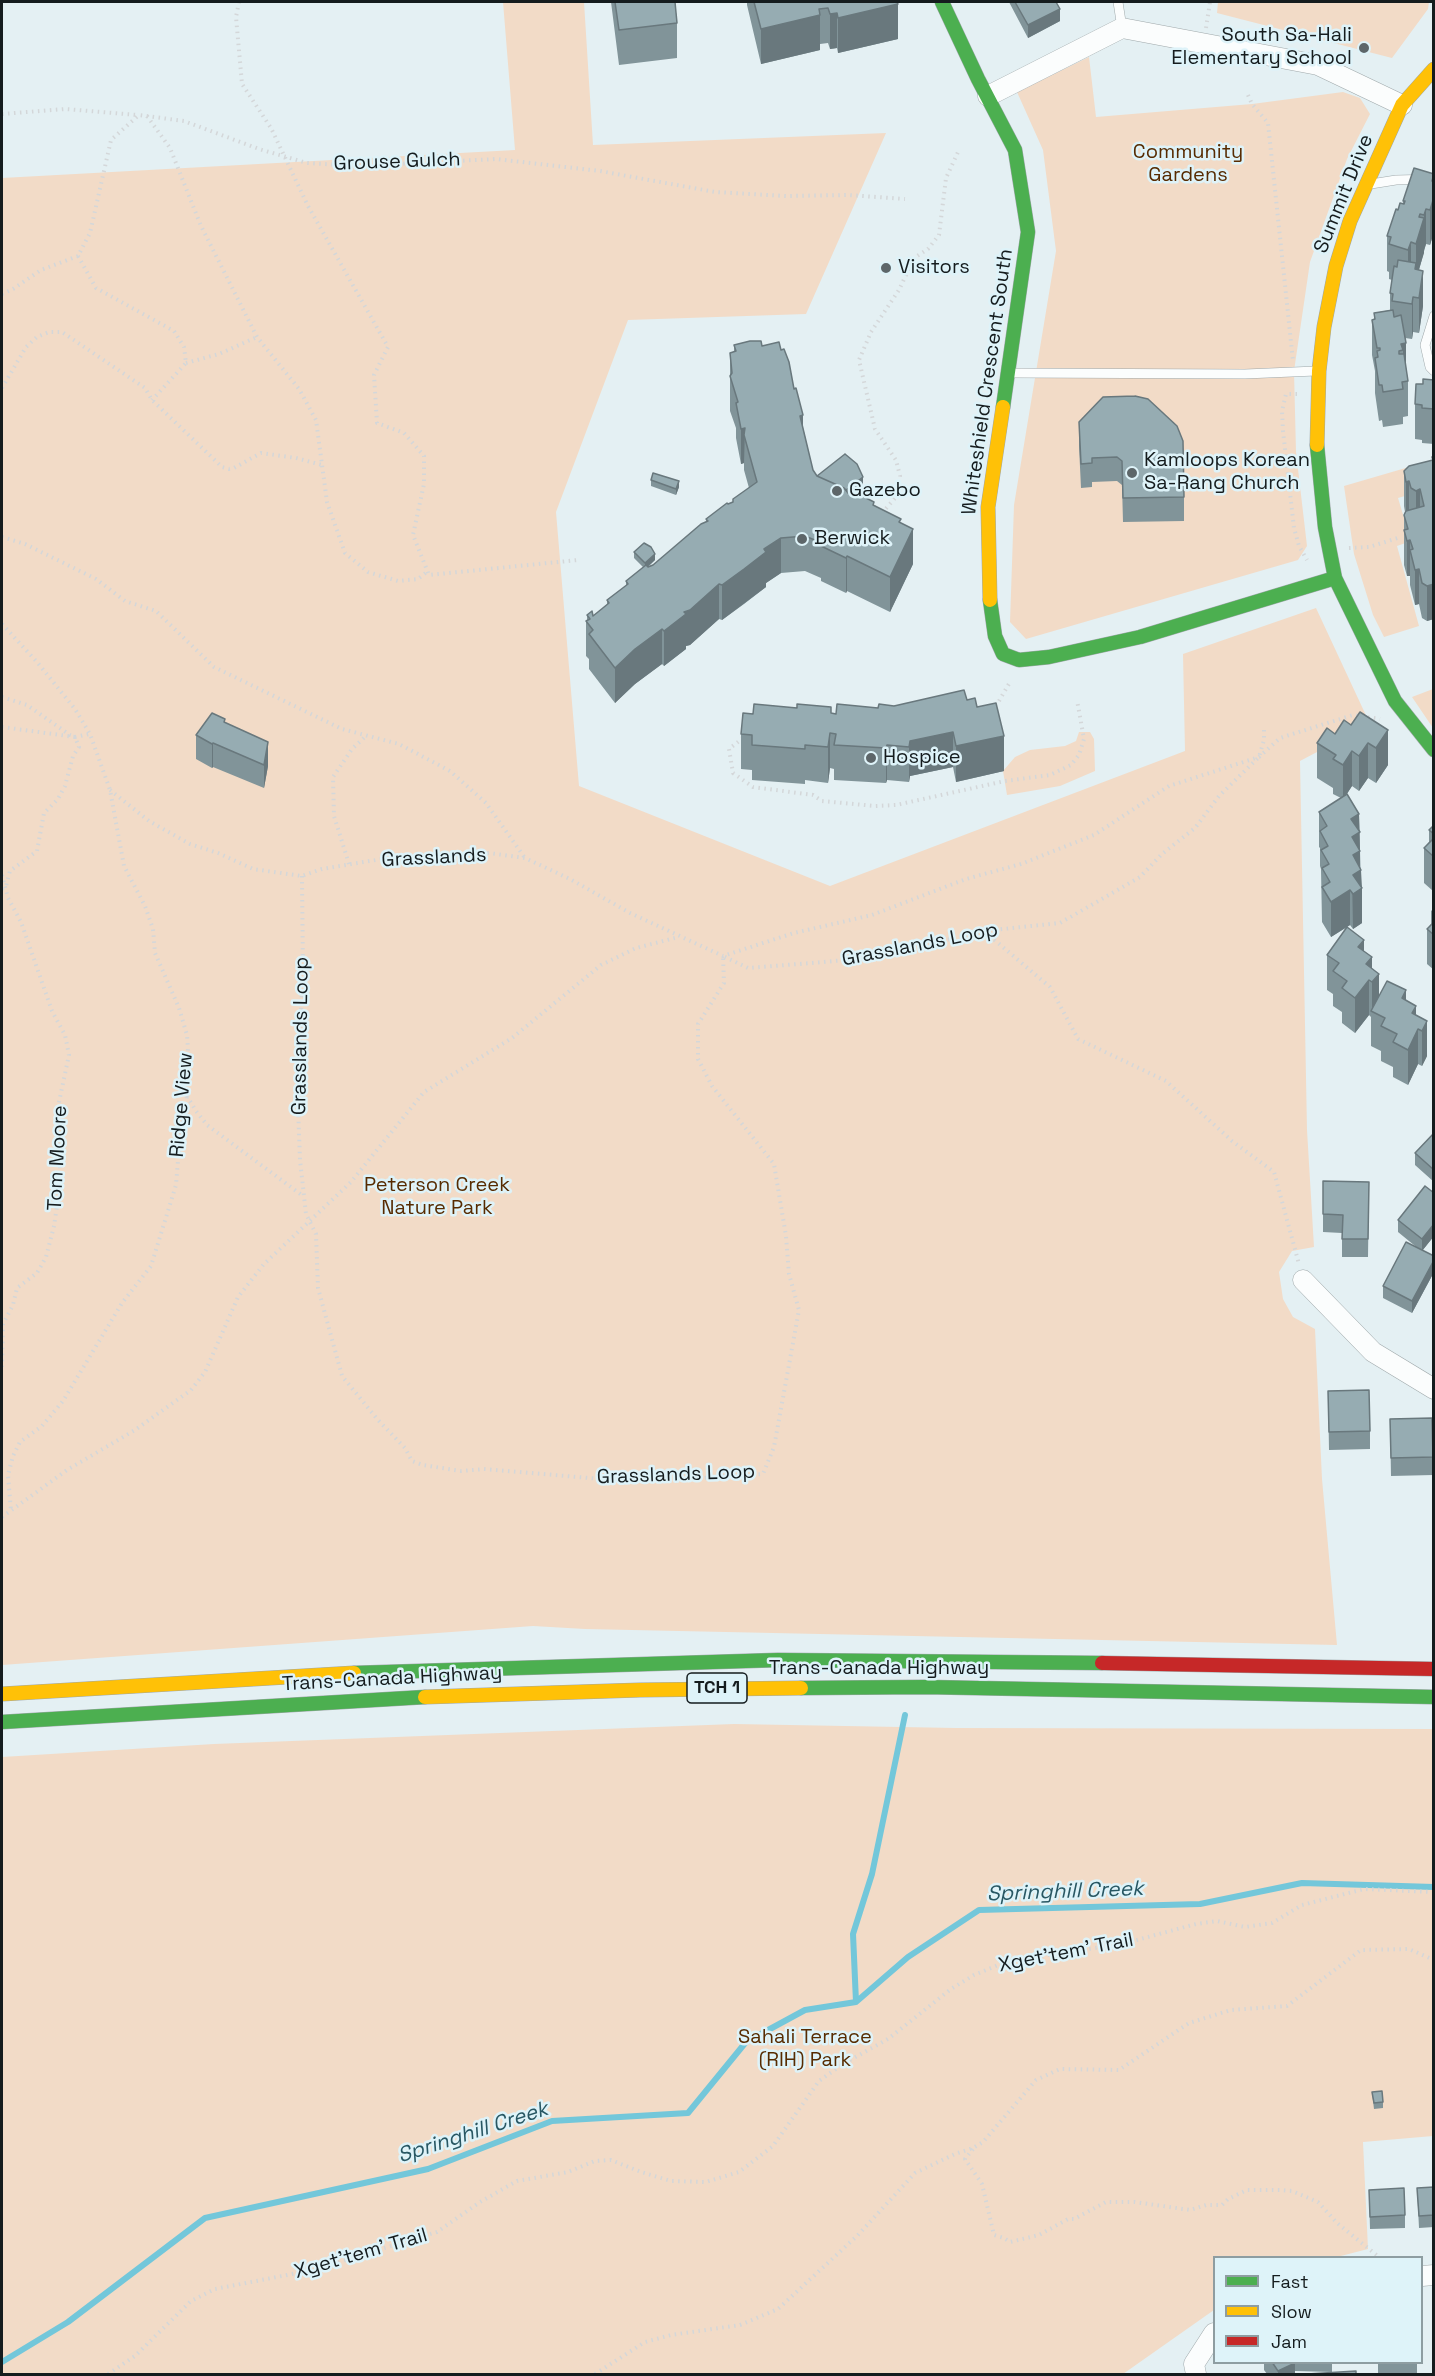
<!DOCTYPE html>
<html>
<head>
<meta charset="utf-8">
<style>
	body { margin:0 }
	#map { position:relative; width:1435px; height:2376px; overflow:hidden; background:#e4f0f3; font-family:"Space Grotesk",sans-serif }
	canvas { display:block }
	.frame { position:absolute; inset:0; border:3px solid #151c1e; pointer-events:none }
	.legend { position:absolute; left:1213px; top:2256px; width:210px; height:108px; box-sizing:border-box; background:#def3f9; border:2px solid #8e9da1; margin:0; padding:8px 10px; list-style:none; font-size:18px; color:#151c1e }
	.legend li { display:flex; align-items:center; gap:12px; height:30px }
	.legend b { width:30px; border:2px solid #8e9da1 }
</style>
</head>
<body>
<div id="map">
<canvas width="1435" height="2376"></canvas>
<div class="frame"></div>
<ul class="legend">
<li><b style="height:8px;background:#4caf50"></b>Fast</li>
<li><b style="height:8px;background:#ffc107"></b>Slow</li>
<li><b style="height:8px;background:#c62828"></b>Jam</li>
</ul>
</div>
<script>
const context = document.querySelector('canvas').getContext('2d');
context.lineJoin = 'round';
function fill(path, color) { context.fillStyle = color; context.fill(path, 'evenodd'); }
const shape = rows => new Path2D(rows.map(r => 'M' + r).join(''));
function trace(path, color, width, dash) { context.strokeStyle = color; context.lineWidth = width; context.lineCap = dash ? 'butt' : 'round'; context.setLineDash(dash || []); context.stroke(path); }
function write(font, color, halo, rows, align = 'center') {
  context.font = font + ' "Space Grotesk",sans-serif'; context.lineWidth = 5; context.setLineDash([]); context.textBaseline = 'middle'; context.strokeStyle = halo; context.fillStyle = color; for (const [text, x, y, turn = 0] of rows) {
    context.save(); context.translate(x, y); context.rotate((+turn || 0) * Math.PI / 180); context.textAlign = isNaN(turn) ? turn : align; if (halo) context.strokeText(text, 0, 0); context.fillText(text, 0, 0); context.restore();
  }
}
const green = shape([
	[503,2,584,2,593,145,886,133,806,314,628,320,556,512,579,786,830,886,1185,751,1183,654,1316,608,1370,724,1300,761,1307,1130,1314,1247,1292,1251,1279,1272,1283,1299,1293,1317,1315,1329,1322,1479,1337,1645,585,1629,533,1626,2,1665,2,178,515,150],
	[1218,2,1429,2,1428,9,1392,58,1217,13],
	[1089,57,1096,117,1252,104,1343,92,1360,98,1370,114,1347,159,1310,262,1294,371,1296,452,1307,546,1298,560,1026,639,1010,622,1014,505,1056,251,1043,150,1017,92],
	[1433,460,1433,488,1398,498,1411,541,1397,546,1419,626,1384,637,1373,615,1354,554,1344,486],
	[1433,689,1433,728,1412,697],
	[1079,732,1090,732,1094,739,1095,771,1060,786,1007,795,1003,771,1015,757,1030,750,1065,746,1076,741],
	[734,1724,956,1728,1433,1729,1433,2136,1363,2142,1368,2249,1333,2258,1214,2258,1214,2310,1123,2374,2,2374,2,1757,214,1744]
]);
const stream = shape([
	[856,2002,853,1934,872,1874,905,1715],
	[2,2362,68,2322,205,2218,428,2169,552,2121,688,2113,746,2042,805,2010,856,2002,908,1957,979,1910,1200,1904,1302,1883,1434,1887]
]);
const path = shape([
	[239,2,236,17,242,84,271,128,308,206,388,347,374,375,377,423,404,433,424,456,424,484,413,535,429,575,578,560],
	[1206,28,1210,2],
	[1248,95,1252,104,1268,123,1293,361],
	[2,114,65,109,138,115],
	[147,116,170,148,201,226,257,337,299,389,316,420,327,502,345,553,368,572,398,581,418,579,428,571],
	[78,256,96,288,174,331,184,347,186,363,152,400],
	[2,294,13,289,41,270,78,256,90,233,111,140,139,115,184,121,259,149,307,163,357,166,496,159,600,171,715,192,786,196,848,195,905,199],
	[186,363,219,354,257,337],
	[2,388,26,347,37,337,49,332,62,332,145,388,152,400,222,467,229,469,234,468,261,453,296,458,322,465],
	[1297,394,1286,394,1282,411,1283,431,1294,528,1299,546,1307,560],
	[882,513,896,497,900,476,896,460,875,429,859,360,871,332,899,290,914,258,928,249,939,235,946,178,959,150],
	[2,537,25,544,96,579,125,601,156,611,214,667,342,729,399,744,450,771,486,803,525,858],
	[1349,548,1369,547,1401,537],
	[2,624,37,662,75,709,90,734,110,790,124,866,145,906,153,929,155,953,179,1008,187,1035,188,1049,185,1085,187,1096,180,1136,176,1185,151,1266,122,1303,63,1401,42,1426,20,1442,13,1456,8,1475,11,1511],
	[2,697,27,705,70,735,75,737,90,734],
	[999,701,1010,682],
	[2,727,75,737,79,747,73,756,65,786,58,799,44,813,37,851,10,871,6,886,2,889],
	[743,738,729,749,733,773,753,787,813,795,822,801,875,806,896,805,1005,781,1050,775,1071,765,1079,755,1084,739,1077,700],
	[110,790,149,821,190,844,218,853,253,869,302,876,322,869,406,855,489,853,525,858,570,879,630,913,723,956,794,933,872,915,966,879,1021,864,1094,835,1169,786,1259,757,1280,738,1353,715,1380,719],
	[349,864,334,816,333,777,352,749,366,736],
	[2,875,8,898,21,922,52,1011,65,1035,69,1055,56,1116,61,1180,54,1226,46,1257,37,1273,17,1288,13,1305,3,1324,2,1367],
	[302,876,303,976,297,1079,300,1160,306,1214,316,1234,318,1288,342,1376,378,1420,405,1448,412,1461,423,1465,461,1471,484,1469,613,1480,639,1475,669,1480,763,1474,774,1447,799,1310,789,1274,786,1236,774,1164,712,1086,698,1059,698,1024,724,983,723,956,748,968,824,962,874,957,984,931,1060,923,1140,877,1162,854,1195,828,1219,796,1259,757,1264,740,1264,726],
	[985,932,1050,987,1078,1039,1166,1081,1232,1141,1274,1172,1299,1264],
	[187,1096,196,1111,207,1125,303,1196],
	[2,1517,67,1470,135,1430,191,1390,205,1372,238,1297,264,1264,351,1182,424,1092,512,1038,601,965,636,948,679,937],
	[973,2149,965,2159,982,2184,994,2235,1004,2238,1010,2242,1039,2235,1068,2219,1074,2219,1106,2202,1135,2202,1190,2210,1206,2205,1222,2205,1228,2199,1247,2190,1280,2190,1292,2191,1318,2202,1337,2223,1379,2257],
	[108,2374,135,2356,191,2301,215,2289,313,2270,437,2232,480,2202,517,2181,568,2172,595,2161,611,2160,641,2172,671,2181,706,2182,739,2172,773,2146,819,2081,843,2064,888,2039,951,1989,974,1975,1008,1961,1122,1944,1196,1924,1217,1921,1245,1927,1272,1923,1302,1905,1364,1889,1434,1892],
	[595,2374,645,2342,671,2335,740,2325,778,2309,857,2236,915,2173,955,2154,973,2148,983,2142,1036,2080,1060,2069,1119,2070,1189,2023,1231,2010,1287,2006,1361,1950,1409,1949,1434,1960]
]);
const lane = shape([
	[1118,2,1122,28],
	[1371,184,1396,180,1434,179],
	[1434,316,1425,345,1430,367,1434,371],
	[1009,373,1245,374,1316,371]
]);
const street = shape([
	[988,96,1122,28,1318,65,1402,105],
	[1303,1280,1373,1352,1434,1389],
	[1422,2276,1434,2275],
	[1196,2374,1194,2364,1214,2333]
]);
const fast = shape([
	[942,2,978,79,1015,150,1028,232,1003,407],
	[1317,445,1325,527,1335,578,1395,701,1434,750],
	[990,600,995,636,1003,654,1019,660,1049,657,1140,637,1335,578],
	[354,1673,778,1660,1102,1663],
	[801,1688,925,1687,1434,1697],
	[2,1722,425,1697]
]);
const slow = shape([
	[1317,445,1319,371,1324,327,1336,266,1350,221,1402,105,1434,69],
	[990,600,988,507,1003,407],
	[2,1694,354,1673],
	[425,1697,640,1690,801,1688]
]);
const jam = shape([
	[1102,1663,1434,1669]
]);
const wall = shape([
	[611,2,675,2,677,23,677,58,619,65],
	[747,2,897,2,898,39,838,53,837,48,830,49,828,43,820,44,820,50,761,64,747,5],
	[1009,2,1056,2,1060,21,1028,38],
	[1434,174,1434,232,1430,245,1426,244,1419,270,1423,306,1419,333,1413,332,1412,339,1405,338,1406,367,1408,381,1408,416,1403,417,1403,424,1383,427,1382,420,1379,421,1375,393,1375,371,1372,355,1372,320,1374,319,1374,313,1390,310,1390,293,1392,280,1389,279,1389,272,1387,271,1387,236,1398,210,1403,204,1403,201],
	[734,345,762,346,794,389,813,470,817,476,863,489,858,494,901,523,913,564,890,612,847,591,846,593,821,581,821,578,805,571,781,573,766,583,766,587,744,604,722,620,719,619,690,645,686,646,686,649,664,666,662,664,635,684,615,703,589,669,589,659,586,656,586,621,587,620,587,615,593,616,607,605,607,600,626,586,626,581,643,567,634,558,634,552,655,560,648,567,653,565,706,522,706,519,733,502,749,488,744,470,744,463,741,464,736,438,736,428,730,411,730,353,734,352],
	[1434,380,1434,444,1422,443,1422,440,1415,439,1415,404,1423,384],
	[1079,422,1184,497,1184,521,1123,522,1122,485,1117,481,1092,482,1092,487,1081,488,1079,446],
	[1434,456,1434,619,1427,621,1422,618,1419,604,1415,605,1410,585,1410,576,1407,576,1404,565,1404,515,1405,512,1404,506,1404,471,1432,460,1432,457],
	[651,480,679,487,676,495,651,486],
	[967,700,977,707,1004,771,956,782,953,767,910,776,909,782,887,780,886,783,834,780,834,769,830,768,828,783,805,780,805,784,752,780,752,770,741,769,741,734,753,714,836,714,894,706],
	[1360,712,1388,765,1376,783,1368,778,1359,791,1352,786,1346,795,1359,814,1362,923,1353,929,1350,925,1347,927,1364,951,1372,968,1379,996,1406,1000,1416,1015,1427,1021,1427,1056,1422,1066,1418,1064,1408,1085,1393,1077,1393,1067,1381,1061,1381,1051,1371,1046,1371,1017,1369,1015,1355,1033,1342,1023,1342,1012,1333,1006,1333,994,1327,990,1327,955,1347,927,1331,937,1322,922,1321,869,1320,866,1320,848,1319,847,1319,812,1341,798,1333,794,1333,788,1317,778,1317,743,1351,725],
	[225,723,268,766,264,788,213,767,212,768,196,759,196,735],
	[1434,812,1434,891,1433,891,1424,883,1424,848,1429,842,1429,830,1433,826],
	[1434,908,1434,970,1427,964,1427,929,1431,924,1431,911],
	[1434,1133,1434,1182,1415,1165,1415,1153],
	[1323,1181,1369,1182,1368,1257,1342,1257,1342,1233,1323,1232],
	[1434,1193,1434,1236,1422,1251,1434,1256,1434,1272,1412,1313,1383,1298,1383,1286,1420,1250,1398,1232,1398,1220],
	[1328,1391,1370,1431,1370,1449,1329,1450],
	[1432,1418,1433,1475,1391,1476,1390,1419],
	[1372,2092,1383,2102,1383,2108,1374,2109],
	[1434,2187,1434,2227,1419,2228,1417,2188],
	[1369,2190,1405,2215,1405,2228,1370,2229],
	[1264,2362,1332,2362,1332,2372,1295,2371,1295,2374,1267,2374,1264,2370],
	[1378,2362,1417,2362,1417,2374,1378,2374]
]);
const shadedWall = shape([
	[898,4,898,39,838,53,838,18],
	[1060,9,1060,21,1028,38,1028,25],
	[837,13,837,48,830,49,830,14],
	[820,15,820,50,761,64,761,29],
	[1434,176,1434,232,1430,245,1430,210,1432,181],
	[1426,209,1426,244,1424,250,1424,215],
	[1420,214,1420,231,1424,218,1424,253,1416,279,1416,244],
	[1411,242,1411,278,1408,285,1408,250],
	[1423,271,1423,306,1419,333,1419,298],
	[1413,297,1413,332,1412,339,1412,304],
	[1406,343,1406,378,1403,379,1403,350,1401,344],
	[803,415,803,450,800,416],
	[745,428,744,463,741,464,741,429],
	[863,477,863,489,829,516,829,503],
	[679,481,679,487,676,495,676,489],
	[1409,481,1409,516,1406,517,1406,482],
	[1420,489,1420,524,1416,526,1416,491],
	[913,529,913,564,890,612,890,577],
	[781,538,781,573,766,583,766,587,722,620,722,585,764,549],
	[1410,540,1410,576,1407,576,1407,541],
	[655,554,655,560,645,569,645,563],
	[847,556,847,591,846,593,846,558],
	[1419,569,1419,604,1415,605,1415,570],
	[719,584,719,619,690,645,686,646,686,649,664,666,664,631,684,612],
	[1434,584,1434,619,1427,621,1427,586],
	[662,629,662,664,635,684,615,703,615,668,635,649],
	[1388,730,1388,765,1376,783,1376,748],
	[953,732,953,767,910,776,909,782,909,747,910,741],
	[830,733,830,768,828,783,828,747],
	[1004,736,1004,771,956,782,956,746],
	[268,742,268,766,264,788,264,765],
	[213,743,213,767,212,768,212,744],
	[1368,743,1368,778,1359,791,1359,756],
	[887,745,887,780,886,783,886,748],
	[1352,751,1352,786,1343,800,1343,765],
	[1359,814,1360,851,1360,870,1361,870,1362,888,1362,923,1353,929,1351,819],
	[1350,890,1350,925,1331,937,1331,902],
	[1364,940,1364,975,1358,947],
	[1372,957,1372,982,1369,980,1369,1015,1355,1033,1355,998,1366,964],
	[1379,974,1379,1009,1372,1012,1372,982],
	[1406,990,1406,1025,1402,998],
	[1416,1006,1416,1033,1418,1029,1418,1064,1408,1085,1408,1050,1412,1013],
	[1427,1021,1427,1056,1422,1066,1422,1031],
	[1434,1224,1434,1236,1422,1251,1422,1239],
	[1434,1260,1434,1272,1412,1313,1412,1301],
	[1295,2363,1295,2374,1278,2374,1278,2371]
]);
const building = shape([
	[615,2,675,2,677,23,619,30,615,2],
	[754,2,897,2,898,4,838,18,837,13,830,14,828,8,819,9,820,15,761,29,754,2],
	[1015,2,1056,2,1060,9,1028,25,1015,2],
	[1414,168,1434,174,1432,181,1434,182,1434,197,1430,210,1426,209,1424,215,1420,214,1419,217,1424,218,1416,244,1411,242,1408,250,1389,244,1391,237,1387,236,1396,209,1398,210,1400,203,1404,204,1405,201,1403,201,1414,168],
	[1398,260,1416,263,1415,269,1423,271,1419,298,1413,297,1412,304,1392,301,1393,294,1390,293,1394,266,1397,267,1398,260],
	[1393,310,1394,317,1401,315,1406,343,1401,344,1403,350,1399,351,1399,354,1404,354,1408,381,1402,382,1403,389,1383,392,1382,385,1379,385,1375,358,1378,357,1377,351,1380,350,1380,348,1377,348,1372,320,1375,319,1374,313,1393,310],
	[750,341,761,341,762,346,779,342,781,350,784,349,789,362,794,389,796,388,803,415,800,416,813,470,817,476,844,488,848,493,850,490,874,502,873,505,901,519,899,522,913,529,890,577,847,556,846,558,821,546,822,543,805,536,781,538,764,549,766,552,744,569,722,585,719,584,690,610,684,612,686,614,664,631,662,629,635,649,615,668,589,634,593,630,586,621,590,619,587,615,592,611,593,616,609,603,607,600,628,584,626,581,646,565,648,567,653,565,701,524,708,521,706,519,727,503,728,504,733,502,733,499,757,482,744,435,745,428,741,429,736,403,738,402,730,376,732,373,730,353,736,351,734,345,750,341],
	[1423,379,1434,380,1434,409,1422,408,1422,405,1415,404,1416,384,1423,384,1423,379],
	[1135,396,1148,399,1177,426,1183,441,1184,497,1123,498,1122,461,1117,457,1092,458,1092,463,1081,464,1079,422,1103,397,1135,396],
	[845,454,857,464,863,477,846,490,844,488,817,476,845,454],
	[1434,456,1434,584,1427,586,1422,583,1419,569,1415,570,1410,550,1413,549,1410,540,1407,541,1404,530,1408,529,1404,515,1406,511,1424,506,1420,489,1416,491,1411,488,1409,481,1406,482,1404,471,1409,466,1433,460,1432,457,1434,456],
	[653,473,679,481,676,489,651,480,653,473],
	[644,543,651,547,655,554,645,563,634,552,644,543],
	[964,690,967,700,975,698,977,707,996,703,1004,736,956,746,953,732,910,741,909,747,887,745,886,748,834,745,836,734,830,733,828,747,805,745,805,749,752,745,752,735,741,734,743,713,753,714,754,704,797,708,797,704,831,707,831,713,836,714,837,704,878,708,879,704,894,706,964,690],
	[1360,712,1388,730,1376,748,1368,743,1359,756,1352,751,1343,765,1333,759,1336,755,1317,743,1327,728,1335,734,1344,720,1351,725,1360,712],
	[212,713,225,719,224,722,268,742,264,765,213,743,212,744,196,735,212,713],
	[1347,794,1359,814,1351,819,1360,832,1352,837,1360,851,1353,855,1361,870,1353,875,1362,888,1353,894,1350,890,1331,902,1322,887,1330,882,1322,868,1329,864,1321,850,1328,846,1320,831,1327,826,1319,812,1347,794],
	[1434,825,1434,834,1429,830,1434,825],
	[1434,838,1434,856,1433,856,1424,848,1434,838],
	[1434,922,1434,935,1427,929,1434,922],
	[1347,927,1364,940,1358,947,1372,957,1366,964,1379,974,1372,982,1369,980,1355,998,1342,988,1347,981,1333,971,1339,963,1327,955,1347,927],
	[1387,981,1406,990,1402,998,1416,1006,1412,1013,1427,1021,1422,1031,1418,1029,1408,1050,1393,1042,1397,1034,1381,1026,1385,1018,1371,1011,1387,981],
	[1434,1133,1434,1170,1415,1153,1434,1133],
	[1323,1181,1369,1182,1368,1239,1342,1239,1343,1215,1323,1214,1323,1181],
	[1425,1186,1434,1193,1434,1224,1422,1239,1398,1220,1425,1186],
	[1406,1242,1434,1256,1434,1260,1412,1301,1383,1286,1406,1242],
	[1369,1390,1370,1431,1329,1432,1328,1391,1369,1390],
	[1432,1418,1433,1457,1391,1458,1390,1419,1432,1418],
	[1382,2091,1383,2102,1374,2103,1372,2092,1382,2091],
	[1434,2187,1434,2215,1419,2216,1417,2188,1434,2187],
	[1404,2188,1405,2215,1370,2217,1369,2190,1404,2188],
	[1272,2362,1294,2362,1295,2363,1278,2371,1272,2362],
	[1356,2371,1356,2374,1307,2374,1356,2371]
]);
const markers = [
	[1364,48,6,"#5d6669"],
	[886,268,6,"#5d6669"],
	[1132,473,6,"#5d6669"],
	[837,491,6,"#5d6669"],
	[802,539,6,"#5d6669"],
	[871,758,6,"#5d6669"]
];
const shields = [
	[717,1688,60]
];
const shieldNames = [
	["TCH 1",717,1688]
];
const poiNames = [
	["South Sa-Hali",1352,36,"right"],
	["Elementary School",1352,59,"right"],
	["Visitors",898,268],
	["Kamloops Korean",1144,461],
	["Sa-Rang Church",1144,484],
	["Gazebo",849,491],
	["Berwick",814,539],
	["Hospice",883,758]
];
const parkNames = [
	["Community",1188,153],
	["Gardens",1188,176],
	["Peterson Creek",437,1186],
	["Nature Park",437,1209],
	["Sahali Terrace",805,2038],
	["(RIH) Park",805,2061]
];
const streetNames = [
	["Grouse Gulch",397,162,-2],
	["Summit Drive",1344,194,-68],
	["Whiteshield Crescent South",988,382,-82],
	["Grasslands",434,858,-3],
	["Grasslands Loop",920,945,-11],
	["Grasslands Loop",301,1036,-89],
	["Ridge View",182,1105,-85],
	["Tom Moore",58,1158,-87],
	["Grasslands Loop",676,1475,-2],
	["Trans-Canada Highway",879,1669],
	["Trans-Canada Highway",392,1679,-3],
	["Xget'tem' Trail",1066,1953,-11],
	["Xget'tem' Trail",361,2254,-16]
];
const waterNames = [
	["Springhill Creek",1065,1892,-2],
	["Springhill Creek",473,2133,-18]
];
fill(green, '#f2dbc7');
trace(stream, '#73c7da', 6);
trace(lane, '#9fa8aa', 10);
trace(street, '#9fa8aa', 21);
trace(fast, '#9fa8aa', 15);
trace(slow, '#9fa8aa', 15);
trace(jam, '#9fa8aa', 15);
trace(path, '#d4d7d9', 4, [1.5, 4.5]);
trace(lane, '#fbfdfd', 9);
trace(street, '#fbfdfd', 20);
trace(fast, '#4caf50', 14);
trace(slow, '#ffc107', 14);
trace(jam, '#c62828', 14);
fill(wall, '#819499');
fill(shadedWall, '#69787d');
fill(building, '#96acb2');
trace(building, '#69787d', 1.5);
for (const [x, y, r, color] of markers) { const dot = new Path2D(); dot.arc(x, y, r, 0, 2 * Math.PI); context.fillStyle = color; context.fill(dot); trace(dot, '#def3f9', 2); }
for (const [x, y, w] of shields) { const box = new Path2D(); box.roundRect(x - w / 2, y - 15, w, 30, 4.5); context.fillStyle = '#def3f9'; context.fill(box); trace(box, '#151c1e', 1.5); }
write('bold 18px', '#151c1e', null, shieldNames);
write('20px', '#151c1e', '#def3f9', poiNames, 'left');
write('20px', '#572b00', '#def3f9', parkNames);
write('20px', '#151c1e', '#def3f9', streetNames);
write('italic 21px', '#285763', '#def3f9', waterNames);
</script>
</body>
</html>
